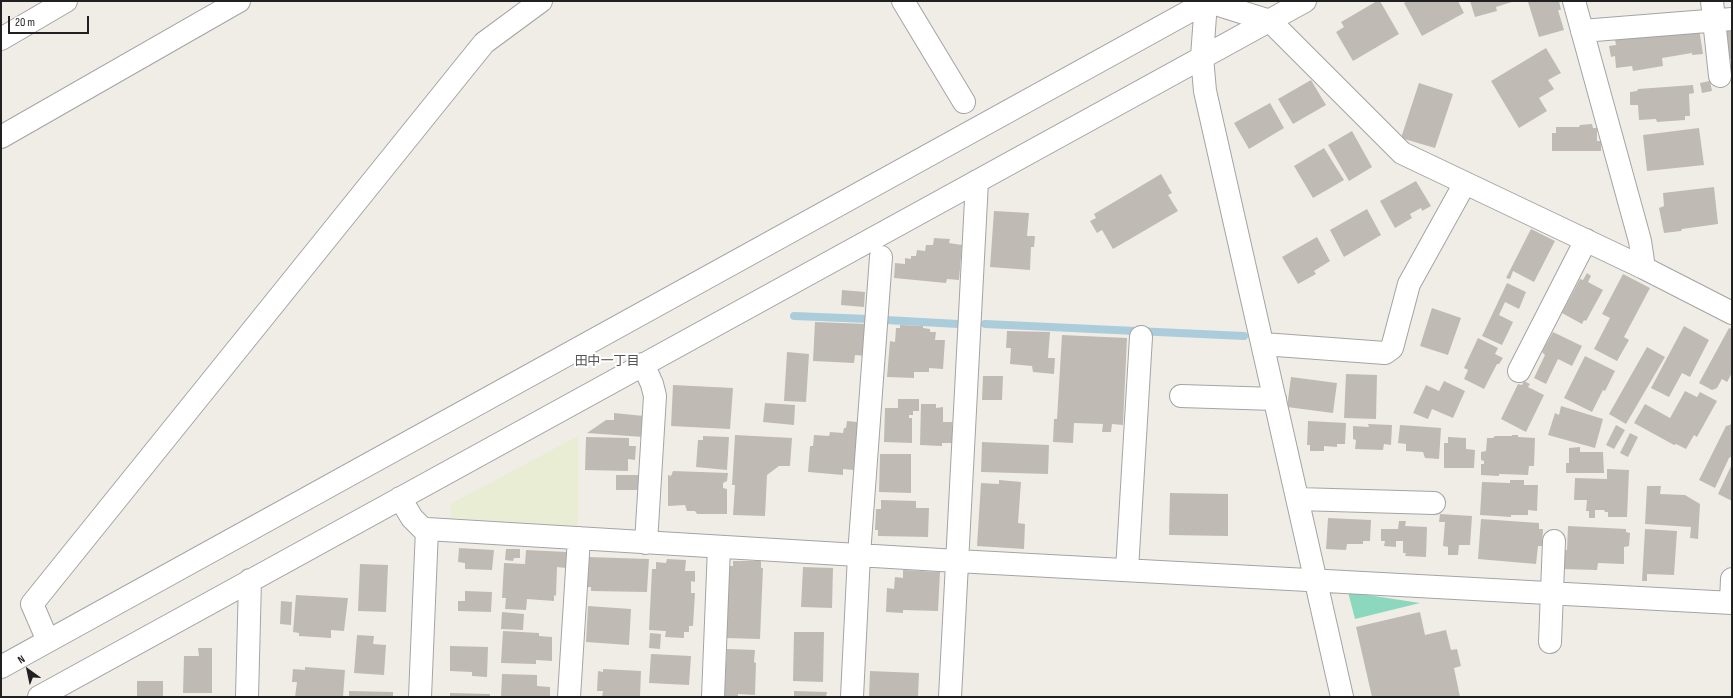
<!DOCTYPE html>
<html>
<head>
<meta charset="utf-8">
<style>
	body { margin:0 }
	#map { position:relative; width:1733px; height:698px; overflow:hidden; background:#f0ede7; font-family:"Sofia Sans Condensed",sans-serif }
	canvas { display:block }
	.frame { position:absolute; inset:0; border:2px solid #202020; pointer-events:none }
	.north { position:absolute; left:8px; top:650px; width:40px; height:40px; -webkit-text-stroke:3px #fff; paint-order:stroke; rotate:327deg; font-size:11px; font-weight:700; line-height:16px; text-align:center; color:#202020 }
	.north::after { content:''; display:block; margin:auto; width:14px; height:18px; background:#202020; clip-path:polygon(50% 0,100% 100%,50% 72%,0 100%) }
	.scale { position:absolute; left:8px; top:16px; width:81px; height:18px; box-sizing:border-box; border:2px solid #202020; border-top:0; padding-left:5px; font-size:12px; line-height:14px; white-space:nowrap; color:#202020; -webkit-text-stroke:3px #fff; paint-order:stroke }
</style>
</head>
<body>
<div id="map">
<canvas width="1733" height="698"></canvas>
<div class="frame"></div>
<div class="north">N</div>
<div class="scale">20 m</div>
</div>
<script>
const context = document.querySelector('canvas').getContext('2d');
context.lineJoin = 'round';
function fill(path, color) { context.fillStyle = color; context.fill(path, 'evenodd'); }
const shape = rows => new Path2D(rows.map(r => 'M' + r).join(''));
function trace(path, color, width, dash) { context.strokeStyle = color; context.lineWidth = width; context.lineCap = dash ? 'butt' : 'round'; context.setLineDash(dash || []); context.stroke(path); }
function write(font, color, halo, rows, align = 'center') {
  context.font = font + ' "Sofia Sans Condensed","Noto Sans JP",sans-serif'; context.lineWidth = 4; context.setLineDash([]); context.textBaseline = 'middle'; context.strokeStyle = halo; context.fillStyle = color; for (const [text, x, y, turn = 0] of rows) {
    context.save(); context.translate(x, y); context.rotate((+turn || 0) * Math.PI / 180); context.textAlign = isNaN(turn) ? turn : align; if (halo) context.strokeText(text, 0, 0); context.fillText(text, 0, 0); context.restore();
  }
}
const farmland = shape([
	[578,436,578,526,451,518,450,504]
]);
const pitch = shape([
	[1348,592,1420,603,1355,619]
]);
const stream = shape([
	[794,316,868,319],
	[886,320,958,324],
	[985,324,1244,336]
]);
const building = shape([
	[1377,1,1380,1,1399,34,1353,61,1336,32,1344,27,1341,22],
	[1407,1,1458,1,1464,13,1422,36,1404,3],
	[1470,1,1515,1,1496,7,1497,11,1475,17],
	[1533,1,1559,1,1561,10,1558,10,1564,30,1539,37,1528,2],
	[1699,28,1703,54,1692,55,1692,53,1662,58,1663,66,1633,71,1632,66,1616,68,1615,56,1611,57,1609,46,1616,45,1615,40,1621,40,1621,37],
	[1732,30,1732,59,1726,60,1723,31],
	[1546,48,1561,73,1548,80,1554,89,1539,98,1547,111,1519,128,1491,81],
	[1311,80,1326,105,1293,124,1278,99],
	[1710,81,1712,91,1702,93,1700,83],
	[1419,83,1453,94,1435,148,1401,138],
	[1693,85,1694,93,1689,94,1690,116,1685,116,1685,120,1657,122,1656,119,1639,120,1638,105,1630,105,1630,92,1637,91,1638,89],
	[1270,103,1284,128,1249,149,1234,123],
	[1592,124,1593,128,1597,128,1597,141,1601,141,1601,151,1552,151,1552,133,1556,133,1556,127,1579,127,1580,125],
	[1699,128,1704,165,1647,171,1643,135],
	[1352,131,1372,167,1349,181,1328,145],
	[1324,148,1344,180,1313,198,1294,166],
	[1161,174,1172,193,1168,195,1178,211,1113,249,1102,230,1097,233,1090,221,1096,218,1094,214],
	[1416,181,1431,206,1422,211,1421,208,1410,214,1412,218,1395,228,1380,201],
	[1714,187,1718,224,1682,229,1681,231,1664,233,1659,208,1664,206,1663,193],
	[1367,209,1381,235,1344,257,1330,230],
	[994,211,1029,213,1027,236,1035,236,1034,247,1031,247,1030,270,990,267],
	[1531,229,1555,241,1534,282,1513,271,1510,279,1506,278],
	[1317,237,1330,261,1314,271,1316,274,1298,284,1282,257],
	[934,238,950,239,949,243,962,245,959,280,947,279,946,283,894,278,895,263,905,264,905,258,911,259,911,256,916,256,917,250,925,251,926,245,933,245],
	[1587,273,1591,276,1588,282,1603,290,1586,321,1584,320,1582,324,1562,313,1580,279,1583,280],
	[1623,274,1650,288,1624,337,1629,340,1617,361,1594,349,1610,318,1602,314],
	[1507,283,1526,292,1519,309,1505,302,1499,315,1513,322,1502,345,1482,336],
	[842,290,865,292,864,307,841,305],
	[1432,308,1461,318,1448,355,1420,346],
	[815,322,867,324,865,356,855,355,854,363,813,361],
	[900,325,923,326,923,328,930,329,930,332,936,332,935,340,945,340,943,369,929,368,929,372,914,372,914,378,887,377,890,341,895,342,896,328,900,328],
	[1684,326,1709,340,1690,377,1682,373,1669,397,1651,388],
	[1729,328,1732,329,1732,373,1727,382,1722,379,1717,388,1712,390,1699,383],
	[1007,331,1050,332,1048,358,1055,358,1054,374,1033,372,1032,366,1010,364,1011,348,1006,348],
	[1553,332,1582,346,1572,366,1558,359,1546,384,1534,378,1545,355,1542,352],
	[1062,335,1127,338,1123,425,1112,424,1111,432,1102,432,1103,424,1074,423,1073,443,1053,442,1054,419,1057,419],
	[1478,338,1498,348,1495,354,1503,358,1499,364,1497,364,1484,389,1464,379,1468,370,1464,368],
	[1647,347,1665,357,1626,424,1609,414],
	[787,352,809,354,806,402,784,401],
	[1585,356,1615,371,1605,391,1603,390,1592,412,1564,398],
	[1346,374,1377,375,1376,419,1344,418],
	[983,376,1003,376,1002,400,982,400],
	[1291,377,1337,383,1333,413,1287,407],
	[1444,381,1465,391,1453,418,1432,409,1428,419,1413,413,1426,385,1439,391],
	[1524,381,1530,384,1528,387,1544,395,1526,432,1501,419,1518,384,1522,385],
	[673,385,733,388,730,429,671,426],
	[1685,391,1697,397,1700,392,1717,401,1697,437,1694,435,1686,449,1676,444,1674,445,1634,423,1645,404,1670,418],
	[898,399,919,399,919,411,913,411,913,415,909,415,909,418,912,418,912,443,884,442,885,408,898,408],
	[765,403,795,405,794,425,763,422],
	[921,404,936,404,936,408,943,407,943,422,952,422,952,443,942,443,942,446,920,445],
	[1561,406,1603,419,1595,448,1548,435,1555,413,1559,415],
	[614,413,644,416,643,437,587,433,606,420,614,420],
	[847,421,867,423,855,461,854,470,843,469,843,475,808,472,810,446,813,446,814,435,829,436,830,432,843,433,844,428,846,428],
	[1308,421,1346,423,1345,444,1337,444,1337,447,1324,446,1324,451,1310,451,1310,445,1307,445],
	[1732,421,1732,456,1729,458,1715,488,1699,480,1726,426,1730,425],
	[1368,424,1392,425,1391,445,1384,444,1383,450,1355,449,1356,440,1353,439,1353,426,1369,427],
	[1400,425,1441,428,1439,459,1425,458,1423,452,1406,451,1406,444,1398,443],
	[1616,425,1625,430,1614,449,1606,445],
	[1630,433,1638,437,1628,457,1620,453],
	[735,435,792,438,790,466,779,466,767,475,765,516,733,515,735,485,732,485],
	[1512,435,1518,435,1518,437,1535,438,1534,466,1529,466,1528,475,1499,474,1499,476,1481,475,1481,464,1484,464,1484,461,1481,460,1481,452,1486,451,1487,438,1493,438,1495,436,1512,436],
	[703,436,729,437,727,470,696,467,698,440,703,440],
	[586,437,629,438,629,446,636,446,635,460,628,459,628,471,585,470],
	[1448,437,1466,438,1466,449,1475,450,1474,468,1444,468,1444,443,1448,443],
	[982,442,1049,445,1048,474,981,472],
	[1580,447,1580,452,1603,452,1604,473,1566,473,1566,463,1569,463,1569,448],
	[880,454,911,454,911,493,879,492],
	[1731,466,1732,466,1732,501,1718,494],
	[1607,469,1629,470,1627,517,1608,517,1608,512,1605,512,1604,510,1595,510,1595,518,1589,518,1589,511,1586,511,1587,500,1574,500,1575,478,1607,479],
	[673,471,728,473,727,481,723,483,723,488,727,489,727,514,697,514,695,511,687,511,685,505,668,506,668,475,671,476],
	[616,475,639,475,639,490,616,490],
	[999,480,1021,482,1018,523,1025,524,1024,549,977,546,981,483,999,484],
	[1510,480,1524,480,1524,485,1538,485,1537,511,1528,510,1528,515,1511,515,1511,517,1480,515,1482,482,1510,483],
	[1647,486,1661,486,1660,494,1685,495,1700,504,1698,539,1690,538,1691,527,1645,524],
	[1170,493,1228,494,1228,536,1169,535],
	[881,500,916,501,916,508,929,508,928,537,878,536,878,530,875,530,876,509,881,509],
	[1440,514,1472,516,1470,545,1459,545,1458,555,1448,555,1448,547,1443,546,1445,522,1439,522],
	[1328,518,1371,520,1370,541,1363,541,1363,544,1347,544,1346,550,1326,549],
	[1481,519,1539,523,1539,529,1543,529,1542,546,1538,546,1536,564,1478,559],
	[1399,521,1406,521,1405,526,1427,527,1426,557,1405,556,1406,553,1403,553,1403,541,1396,541,1396,547,1384,546,1385,541,1381,541,1381,529,1398,529],
	[1568,526,1626,529,1626,532,1630,533,1629,546,1624,547,1624,564,1598,563,1597,570,1562,569,1563,550,1567,550],
	[1645,529,1677,531,1674,575,1647,574,1647,581,1642,581],
	[459,548,494,550,492,570,465,569,465,563,458,562],
	[506,549,520,549,520,558,514,558,513,561,505,560],
	[526,550,567,552,566,568,557,567,556,596,554,595,554,601,527,599,526,610,505,609,506,598,502,598,504,563,525,564],
	[588,557,649,559,647,592,591,591,591,587,586,587],
	[667,559,686,560,685,571,695,571,695,582,691,581,691,593,695,593,693,626,689,626,689,632,684,632,684,638,665,637,666,631,649,630,652,569,656,569,656,562,666,563],
	[733,561,761,561,761,568,763,568,760,639,725,638,727,566,733,566],
	[360,564,388,565,386,612,358,611],
	[803,567,833,568,832,608,801,607],
	[903,570,940,572,938,611,903,610,903,613,886,612,887,588,894,589,895,577,903,578],
	[465,591,492,592,491,612,458,611,458,601,465,601],
	[296,595,348,598,344,631,331,630,331,638,299,636,299,633,293,632],
	[281,601,292,602,291,625,280,624],
	[588,606,631,609,629,645,586,642],
	[502,612,524,614,523,630,501,629],
	[1420,612,1425,635,1446,630,1451,650,1457,649,1461,666,1454,668,1460,697,1372,697,1356,627],
	[503,631,539,633,539,636,552,637,552,661,536,660,536,664,501,663],
	[794,632,824,632,823,682,793,681],
	[650,633,661,634,660,649,649,648],
	[357,635,374,636,373,644,386,645,384,675,354,673],
	[450,646,488,647,487,677,472,676,472,672,450,671],
	[198,648,212,648,212,693,183,693,184,656,199,656],
	[727,649,755,650,754,662,756,663,755,695,738,694,738,697,724,697],
	[651,654,691,656,689,685,649,683],
	[305,667,345,670,343,697,295,697,297,682,292,682,293,669,305,670],
	[603,669,641,671,640,697,602,697,603,691,597,691,598,671,603,672],
	[870,671,919,673,918,697,869,697],
	[502,674,537,675,537,686,550,687,550,697,501,697],
	[137,681,163,681,163,697,137,697],
	[349,691,393,692,393,697,349,697],
	[794,691,827,692,826,697,794,697],
	[450,693,490,694,490,697,450,697]
]);
const minor = shape([
	[903,1,964,102],
	[1206,1,1270,21,1402,153,1644,268,1732,313],
	[1574,1,1640,241,1644,268],
	[1712,1,1720,76],
	[1206,2,1202,57,1205,91,1342,697],
	[1582,31,1732,19],
	[1,39,66,1],
	[1,137,239,1],
	[1263,344,1385,353,1392,348,1409,284,1465,183],
	[643,364,652,384,655,396,646,543],
	[1519,371,1586,240],
	[1181,396,1275,399],
	[400,498,412,518,423,529,427,529,957,561,1732,603],
	[1298,499,1434,503],
	[1127,570,1141,337],
	[1731,602,1732,579],
	[48,641,32,604,484,43,541,1],
	[1550,642,1554,541],
	[1,667,1208,1],
	[39,697,1305,1],
	[247,697,250,580],
	[420,697,427,529],
	[569,697,579,538],
	[713,697,719,547],
	[852,697,859,555,881,257],
	[950,697,977,181]
]);
const neighbourhoodNames = [
	["田中一丁目",607,362]
];
fill(farmland, '#e9edd4');
fill(pitch, '#8bd8bf');
trace(stream, '#abccda', 8);
fill(building, '#c0bab4');
trace(minor, '#a4a4a4', 24);
trace(minor, '#fff', 22);
write('13px', '#535353', '#fff', neighbourhoodNames);
</script>
</body>
</html>
